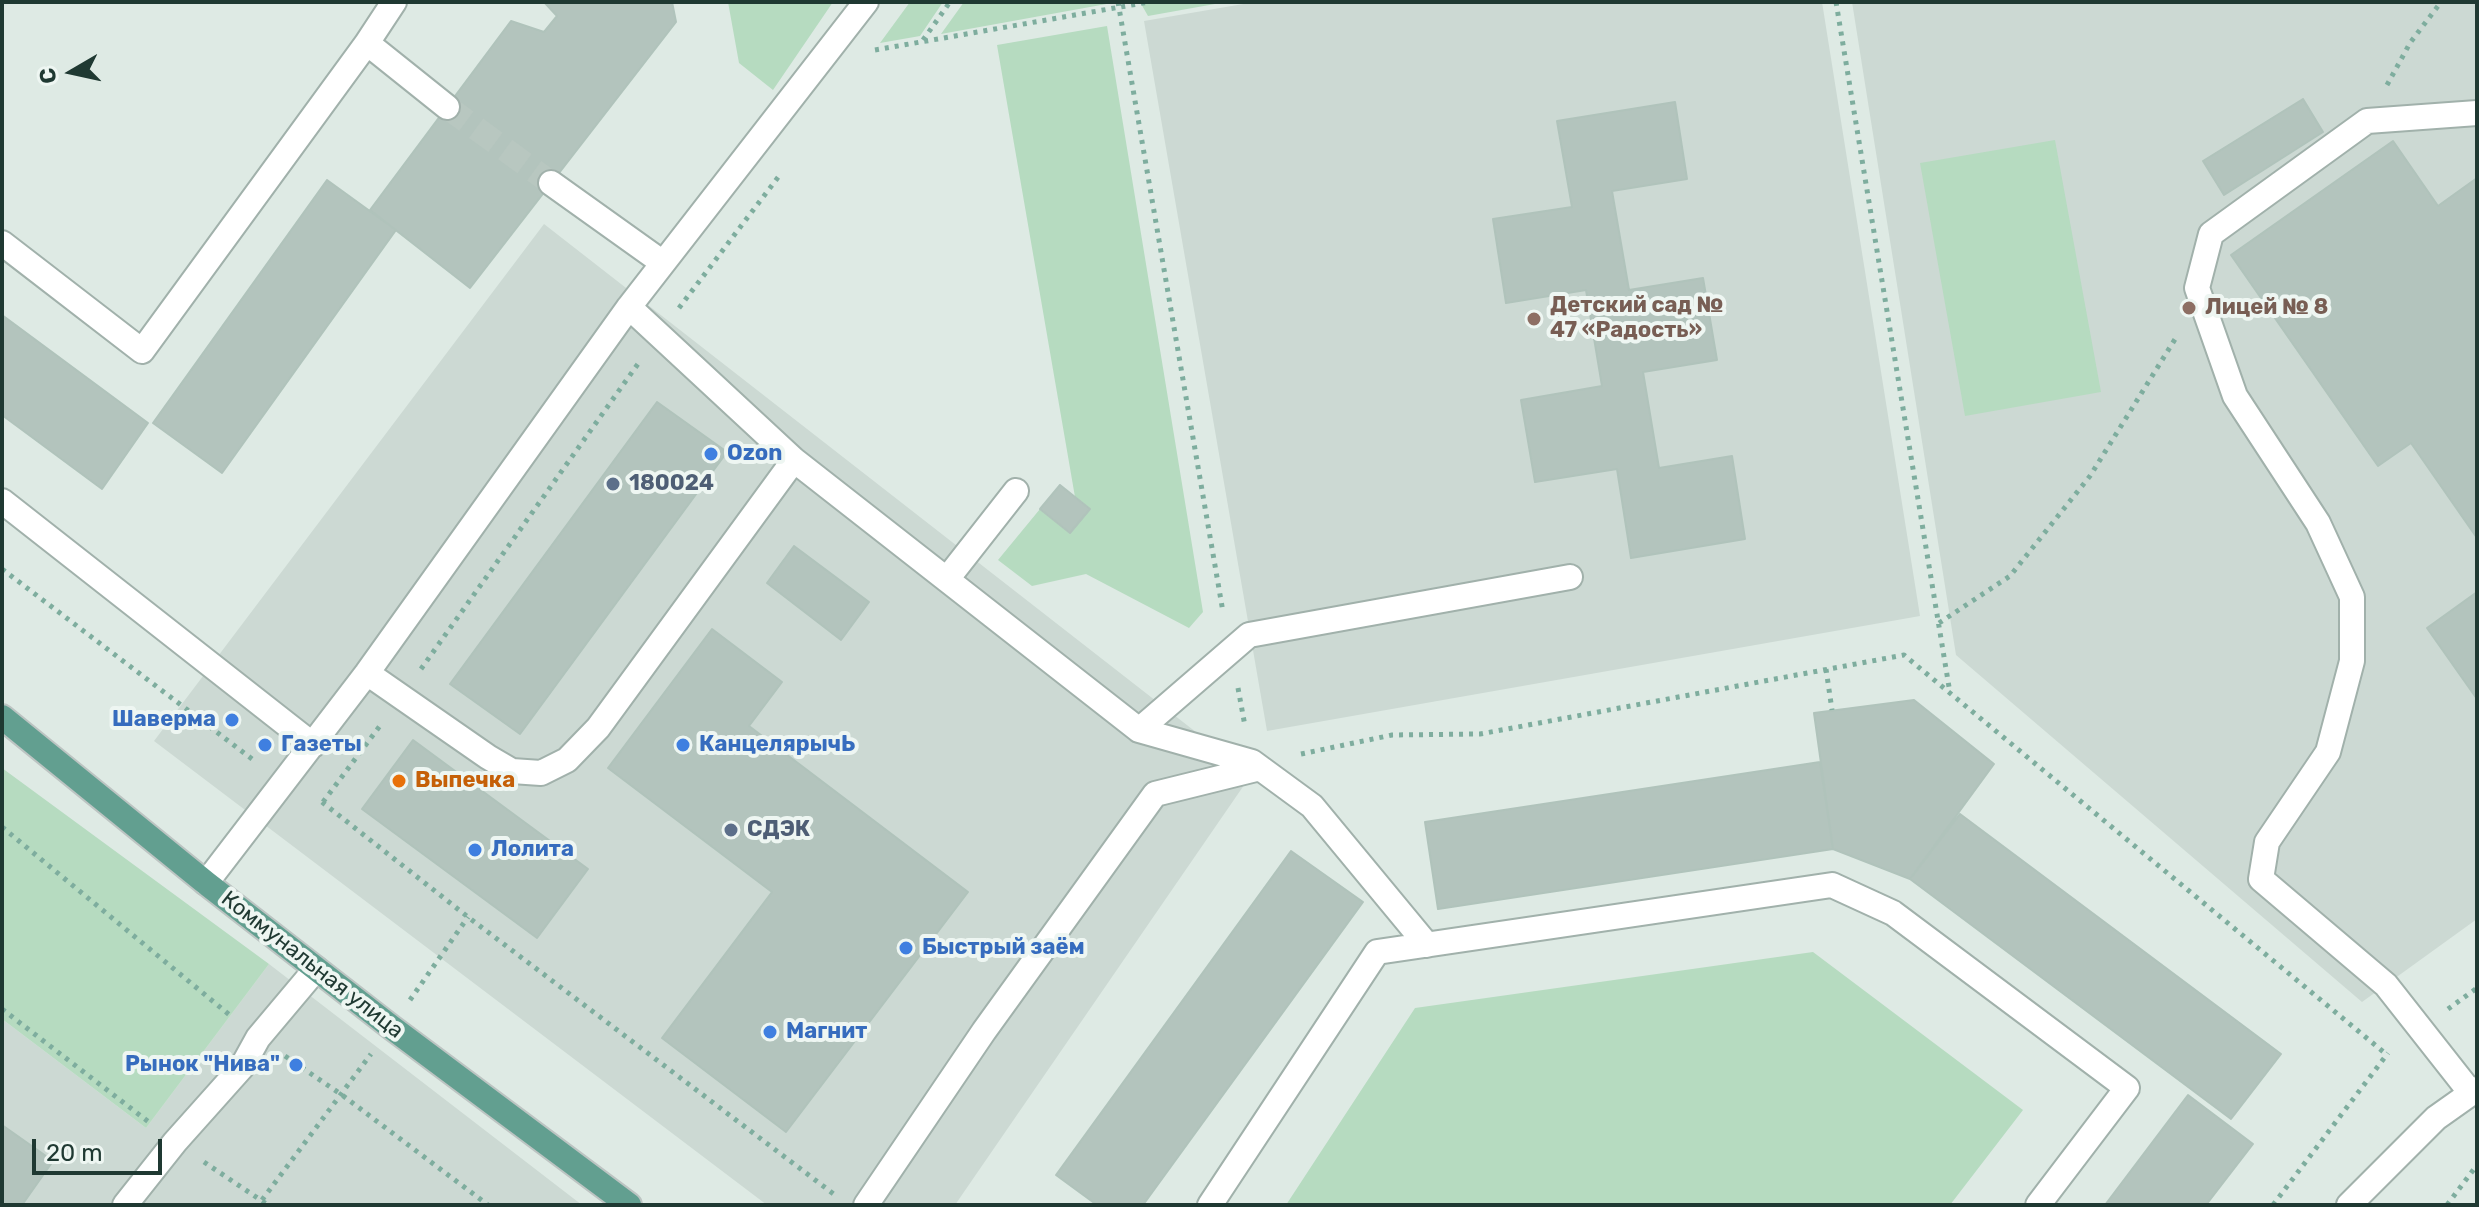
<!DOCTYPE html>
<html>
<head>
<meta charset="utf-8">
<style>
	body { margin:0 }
	#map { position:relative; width:2479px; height:1207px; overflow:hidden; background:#deeae4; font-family:Rubik,sans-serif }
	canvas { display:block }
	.frame { position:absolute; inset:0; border:4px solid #1f3932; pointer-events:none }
	.north { position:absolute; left:32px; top:32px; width:80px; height:80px; -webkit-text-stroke:6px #eef6f2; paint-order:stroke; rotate:261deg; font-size:22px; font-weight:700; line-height:32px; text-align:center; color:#1f3932 }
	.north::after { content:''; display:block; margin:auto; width:28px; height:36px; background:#1f3932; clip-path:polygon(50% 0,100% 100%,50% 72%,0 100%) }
	.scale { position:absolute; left:32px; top:1139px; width:130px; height:36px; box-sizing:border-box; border:4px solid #1f3932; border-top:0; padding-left:10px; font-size:24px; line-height:28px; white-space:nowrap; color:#1f3932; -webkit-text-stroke:6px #eef6f2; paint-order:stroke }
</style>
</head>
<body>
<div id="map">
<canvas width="2479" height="1207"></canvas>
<div class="frame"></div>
<div class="north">С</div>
<div class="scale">20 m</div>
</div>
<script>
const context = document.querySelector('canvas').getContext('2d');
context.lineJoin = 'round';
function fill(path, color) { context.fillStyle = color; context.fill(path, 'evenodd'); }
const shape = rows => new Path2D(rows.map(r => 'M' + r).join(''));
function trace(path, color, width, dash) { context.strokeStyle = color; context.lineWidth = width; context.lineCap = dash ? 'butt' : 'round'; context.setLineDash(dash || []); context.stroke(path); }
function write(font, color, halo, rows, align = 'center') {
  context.font = font + ' Rubik,sans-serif'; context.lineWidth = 8; context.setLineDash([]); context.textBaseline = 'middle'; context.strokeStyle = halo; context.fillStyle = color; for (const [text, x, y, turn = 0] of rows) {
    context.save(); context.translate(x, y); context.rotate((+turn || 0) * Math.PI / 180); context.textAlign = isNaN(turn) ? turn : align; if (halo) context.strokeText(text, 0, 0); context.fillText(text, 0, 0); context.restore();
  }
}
const built = shape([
	[1255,2,1822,2,1920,616,1267,731,1144,21],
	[1852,2,2477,2,2477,919,2362,1002,1956,655],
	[544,224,1251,775,955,1205,767,1205,154,741],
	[269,964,582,1205,2,1205,2,1019,146,1128]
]);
const green = shape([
	[728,2,833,2,773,90,739,63],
	[910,2,943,2,920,36,880,43],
	[964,2,1112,2,1112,3,941,34],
	[1140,2,1226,2,1148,16],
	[1107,26,1203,612,1189,628,1086,574,1032,586,998,560,1040,509,1070,533,1090,509,1075,497,997,45],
	[2055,140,2101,392,1965,416,1920,163],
	[2,768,269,964,146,1128,2,1019],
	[1813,952,2023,1110,1950,1205,1286,1205,1415,1008]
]);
const building = shape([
	[544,2,672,2,676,22,470,288,370,210,511,21,544,32,557,16,544,2],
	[2303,99,2323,132,2224,195,2203,161,2303,99],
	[1675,102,1687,179,1612,191,1629,290,1703,278,1717,360,1643,372,1659,468,1732,456,1745,539,1631,558,1617,469,1535,482,1521,400,1602,386,1586,290,1506,303,1493,219,1572,207,1557,121,1675,102],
	[2393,141,2438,206,2477,178,2477,538,2411,443,2378,466,2231,255,2393,141],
	[327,180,396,230,222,473,153,423,327,180],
	[2,315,148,423,102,489,2,415,2,315],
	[657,402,727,452,520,734,450,684,657,402],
	[1060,485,1090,509,1070,533,1040,509,1060,485],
	[794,546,869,602,841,640,767,583,794,546],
	[2477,592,2477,699,2427,628,2477,592],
	[712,629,782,682,749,726,968,892,786,1132,662,1038,772,892,608,768,712,629],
	[1914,700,1994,764,1910,879,1833,849,1814,713,1914,700],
	[413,740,588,869,537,938,362,809,413,740],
	[1820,762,1833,849,1438,909,1425,822,1820,762],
	[1960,814,2281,1054,2231,1119,1910,879,1960,814],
	[1291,851,1363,902,1143,1205,1097,1205,1056,1175,1291,851],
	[2188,1095,2253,1144,2206,1205,2105,1205,2188,1095],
	[2,1125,53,1161,22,1205,2,1205,2,1125]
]);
const minorTunnel = shape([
	[447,107,551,183]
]);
const path = shape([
	[1118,2,1223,612],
	[1836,2,1950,693],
	[923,40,950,2],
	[875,50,1149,2],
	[2387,85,2410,43,2441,2],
	[679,308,779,176],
	[2,569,256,762],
	[1939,623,2010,576,2090,476,2177,336],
	[421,669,640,361],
	[1826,669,1832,710],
	[1238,688,1245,726],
	[1301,754,1392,735,1480,734,1904,655,2386,1054],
	[322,802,468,917,835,1195],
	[323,802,382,723],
	[2,827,232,1017],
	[410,1000,468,917],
	[2,1009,150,1123],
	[2448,1009,2477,988],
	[285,1056,342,1095,488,1205],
	[204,1162,268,1205],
	[262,1200,371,1054],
	[2273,1205,2388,1053],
	[2447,1205,2477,1165]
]);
const minor = shape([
	[367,43,394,2],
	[551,183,663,263],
	[2,243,142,351,367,43,447,107],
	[629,307,794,460,1139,730,1252,762,1312,806,1427,945],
	[2,501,313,745],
	[947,579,1016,491],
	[367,673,488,757,512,771,541,773,567,760,598,728,794,460],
	[1139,730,1249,635,1570,577],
	[206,883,367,673,629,307,866,2],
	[2471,1093,2386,985,2261,879,2267,842,2328,752,2352,661,2352,597,2318,523,2235,396,2197,288,2211,234,2367,121,2477,113],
	[125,1205,175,1142,242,1067,258,1038,316,969],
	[866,1205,984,1031,1155,794,1260,768],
	[1210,1205,1377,952,1832,885,1893,913,2127,1088,2038,1205],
	[2349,1205,2436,1118,2477,1089]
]);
const major = shape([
	[2,717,206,883,391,1027,629,1205]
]);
const markers = [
	[2189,308,8,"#8d6e63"],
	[1534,319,8,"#8d6e63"],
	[711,454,8,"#3f7fe0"],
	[613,484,8,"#5c6f8a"],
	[232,720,8,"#3f7fe0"],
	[265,745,8,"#3f7fe0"],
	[683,745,8,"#3f7fe0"],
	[399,781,8,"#e8710a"],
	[731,830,8,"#5c6f8a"],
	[475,850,8,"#3f7fe0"],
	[906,948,8,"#3f7fe0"],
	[770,1032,8,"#3f7fe0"],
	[296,1065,8,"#3f7fe0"]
];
const educationNames = [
	["Детский сад №",1550,306],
	["47 «Радость»",1550,331],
	["Лицей № 8",2205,308]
];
const shopNames = [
	["Ozon",727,454],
	["Шаверма",216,720,"right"],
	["Газеты",281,745],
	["КанцелярычЬ",699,745],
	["Лолита",491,850],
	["Быстрый заём",922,948],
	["Магнит",786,1032],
	["Рынок \"Нива\"",280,1065,"right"]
];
const serviceNames = [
	["180024",629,484],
	["СДЭК",747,830]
];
const foodNames = [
	["Выпечка",415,781]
];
const streetNames = [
	["Коммунальная улица",312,965,38]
];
fill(built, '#ccd9d3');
fill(green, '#b6dbc0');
fill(building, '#b3c4bd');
trace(building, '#b0c3bb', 2);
trace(minorTunnel, '#b8c7c0', 24, [24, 12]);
trace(minor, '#a1b1ab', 28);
trace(major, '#bcc4c2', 28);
trace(path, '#7ead9e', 5, [4, 6]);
trace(minor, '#fff', 24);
trace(major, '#629f90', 24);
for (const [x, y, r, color] of markers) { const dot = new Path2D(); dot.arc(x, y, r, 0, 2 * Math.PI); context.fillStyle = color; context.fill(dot); trace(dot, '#eef6f2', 3); }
write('bold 22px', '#785e54', '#eef6f2', educationNames, 'left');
write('bold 22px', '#366cbe', '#eef6f2', shopNames, 'left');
write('bold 22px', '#4e5e75', '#eef6f2', serviceNames, 'left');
write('bold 22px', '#c56008', '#eef6f2', foodNames, 'left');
write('22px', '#1f3932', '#eef6f2', streetNames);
</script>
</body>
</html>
